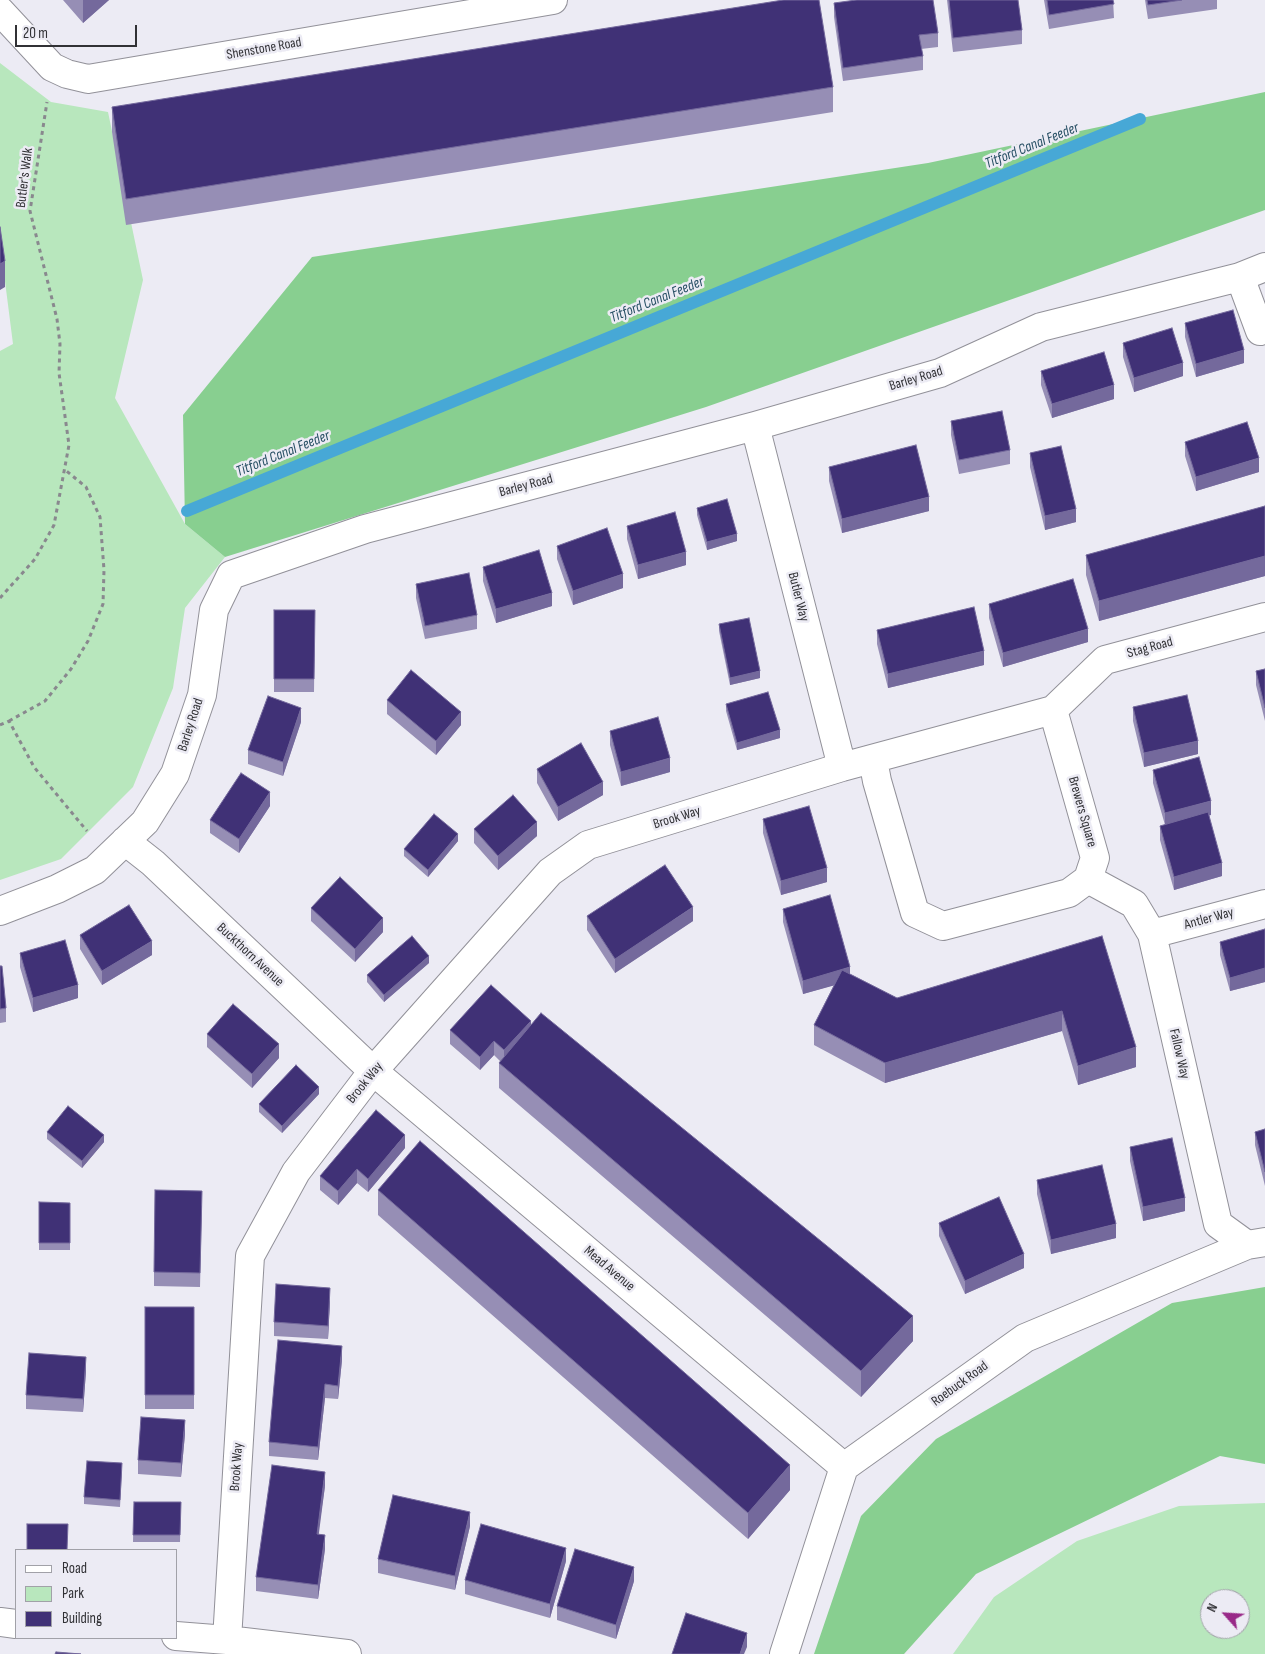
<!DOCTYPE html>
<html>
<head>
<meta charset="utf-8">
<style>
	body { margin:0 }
	#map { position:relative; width:1265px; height:1654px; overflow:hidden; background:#ecebf4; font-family:"Sofia Sans Condensed",sans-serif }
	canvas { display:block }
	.legend { position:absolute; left:15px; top:1549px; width:162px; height:90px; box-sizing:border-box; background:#ecebf4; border:1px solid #a1a1a8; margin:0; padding:6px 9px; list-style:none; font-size:15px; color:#313135 }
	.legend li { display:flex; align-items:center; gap:10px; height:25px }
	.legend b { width:25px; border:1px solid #a1a1a8 }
	.north { position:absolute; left:1200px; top:1589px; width:50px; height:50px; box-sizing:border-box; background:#ecebf4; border:1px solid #a1a1a8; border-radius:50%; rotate:296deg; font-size:14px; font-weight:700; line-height:20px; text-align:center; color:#313135 }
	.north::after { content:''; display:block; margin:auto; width:18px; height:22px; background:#992988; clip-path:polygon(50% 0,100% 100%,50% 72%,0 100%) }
	.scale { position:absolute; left:15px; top:25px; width:122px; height:22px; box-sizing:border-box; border:2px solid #313135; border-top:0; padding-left:6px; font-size:15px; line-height:18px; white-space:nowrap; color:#313135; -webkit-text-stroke:4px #ecebf4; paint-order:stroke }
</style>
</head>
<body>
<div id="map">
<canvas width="1265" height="1654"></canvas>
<ul class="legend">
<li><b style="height:6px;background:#fff"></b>Road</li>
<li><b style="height:14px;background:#b8e7bd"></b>Park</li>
<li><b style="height:14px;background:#403176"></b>Building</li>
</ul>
<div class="north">N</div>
<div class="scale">20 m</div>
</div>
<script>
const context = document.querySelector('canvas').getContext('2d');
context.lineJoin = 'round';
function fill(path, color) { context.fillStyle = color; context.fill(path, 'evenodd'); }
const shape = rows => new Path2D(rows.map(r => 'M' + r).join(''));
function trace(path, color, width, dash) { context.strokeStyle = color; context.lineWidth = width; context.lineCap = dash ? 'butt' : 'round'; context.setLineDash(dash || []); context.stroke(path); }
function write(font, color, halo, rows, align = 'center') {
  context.font = font + ' "Sofia Sans Condensed",sans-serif'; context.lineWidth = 5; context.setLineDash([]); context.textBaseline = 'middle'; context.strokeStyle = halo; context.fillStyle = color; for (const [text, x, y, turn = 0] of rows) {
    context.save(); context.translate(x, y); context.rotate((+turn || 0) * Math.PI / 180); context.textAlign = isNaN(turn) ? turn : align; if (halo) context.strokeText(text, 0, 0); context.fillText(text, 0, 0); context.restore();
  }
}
const green = shape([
	[0,63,51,102,108,112,143,280,115,398,185,524,225,557,185,608,173,688,133,787,61,859,0,880,0,351,13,344,0,242],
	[1265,1503,1265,1654,953,1654,994,1597,1077,1541,1179,1506],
	[1210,1599,1240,1599,1240,1629,1210,1629]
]);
const forest = shape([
	[1265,92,1265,210,706,407,225,557,185,524,183,415,312,257,928,163],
	[1265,1287,1265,1464,1220,1456,976,1574,904,1654,814,1654,861,1516,936,1439,1172,1303]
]);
const stream = shape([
	[187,511,1140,119]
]);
const path = shape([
	[0,598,35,559,54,525,69,445,59,373,60,344,57,319,30,211,47,102],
	[9,721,45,701,71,669,88,641,103,604,104,570,100,517,86,487,64,469],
	[0,725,9,721,34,767,87,831]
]);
const minor = shape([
	[0,11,52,67,67,74,88,79,553,0],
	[1240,277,1260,331],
	[755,426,842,767],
	[873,760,877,781,915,913,943,926,1069,893,1088,879,1095,858,1053,710],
	[125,841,153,863,373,1071,844,1467],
	[1088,879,1134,904,1152,934,1218,1224,1247,1245],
	[0,911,57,889,95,870,145,822,175,774,202,695,214,610,231,575,365,529,755,426,940,373,1041,327,1240,277,1265,267],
	[1152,934,1265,904],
	[0,1622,16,1624],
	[176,1636,227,1640,347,1654],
	[227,1640,250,1256,296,1172,373,1071,550,872,588,845,842,767,1053,710,1105,660,1265,617],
	[784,1654,844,1467,1025,1338,1247,1245,1265,1242]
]);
const wall = shape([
	[63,0,109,0,83,23],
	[947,0,1018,0,1022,30,1022,44,953,52],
	[1044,0,1113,0,1114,18,1049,29],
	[1145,0,1217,0,1217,9,1148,19],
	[834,3,938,33,938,47,921,49,923,56,923,70,843,81,834,17],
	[833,87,833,112,126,225,112,132,112,107],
	[1185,323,1244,363,1196,377,1185,337],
	[1123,343,1183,376,1134,392,1123,357],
	[1041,371,1114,399,1052,418,1041,385],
	[951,421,1010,450,1010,464,959,474,951,435],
	[1185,442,1259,472,1196,491,1185,456],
	[1030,453,1076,522,1045,530,1030,467],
	[829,467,929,511,842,533,829,481],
	[1265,506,1265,576,1099,621,1086,575,1086,555],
	[697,508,737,541,707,550,697,515],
	[627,526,686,565,638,579,627,539],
	[557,546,623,588,573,605,557,559],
	[483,567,552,606,496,623,483,581],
	[416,584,477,615,477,629,425,639,416,598],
	[989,604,1088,642,1003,667,989,618],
	[274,610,315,610,314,692,274,692],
	[719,624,760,678,730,685,719,631],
	[877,630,984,665,888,688,877,644],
	[1265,669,1265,721,1256,685,1256,671],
	[387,700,461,725,436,755,387,714],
	[726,704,780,738,737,750,726,711],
	[1133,707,1198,754,1144,767,1133,721],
	[301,722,283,776,248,764,248,750],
	[610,731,670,772,621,786,610,745],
	[537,769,603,795,558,821,537,783],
	[1153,770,1211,815,1209,815,1222,876,1174,890,1160,840,1160,826,1165,825,1153,783],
	[270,806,239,853,210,833,210,820],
	[763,819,827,882,781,895,763,833],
	[474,829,537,836,498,870,474,843],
	[458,841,428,877,404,856,404,849],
	[311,908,383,932,355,962,311,921],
	[783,909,850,974,897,998,1102,936,1136,1067,1078,1085,1062,1031,885,1083,814,1045,814,1025,834,985,803,994,783,922],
	[587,916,693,921,615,973,587,930],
	[1265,929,1265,982,1230,991,1220,955,1220,942],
	[80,935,152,955,102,985,80,949],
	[20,953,78,998,33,1012,20,967],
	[429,963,384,1002,367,982,367,975],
	[0,966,6,1008,6,1022,0,1023],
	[531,1025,913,1341,861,1397,499,1088,499,1063,500,1061,494,1055,480,1070,450,1044,450,1030],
	[207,1034,279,1058,252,1088,207,1047],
	[319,1094,282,1133,259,1112,259,1104],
	[1265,1129,1265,1186,1255,1145,1255,1132],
	[47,1132,104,1142,82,1168,47,1139],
	[1130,1147,1185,1211,1143,1221,1130,1161],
	[405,1148,368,1192,357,1183,338,1205,320,1190,320,1176],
	[1037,1180,1116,1238,1051,1254,1037,1194],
	[378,1190,790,1490,748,1539,378,1215],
	[39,1202,70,1203,70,1250,39,1250],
	[202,1205,200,1287,154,1286,154,1272],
	[939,1223,1024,1268,965,1294,939,1236],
	[330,1301,328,1339,274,1336,274,1322],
	[145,1307,194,1307,194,1409,145,1409],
	[342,1360,338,1399,325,1398,318,1460,269,1456,269,1442],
	[86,1371,83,1412,26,1409,26,1395],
	[185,1434,181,1477,138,1474,138,1460],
	[122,1470,120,1507,84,1504,84,1497],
	[325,1486,318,1534,325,1549,318,1599,256,1591,256,1577],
	[134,1502,181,1502,180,1542,133,1542],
	[470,1526,455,1590,378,1573,378,1559],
	[566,1561,550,1618,465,1594,465,1580],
	[634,1581,616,1639,557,1620,557,1606]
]);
const shadedWall = shape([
	[83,0,109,0,83,23],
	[5,261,5,287,0,290,0,264],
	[1244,350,1244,363,1196,377,1196,364],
	[1183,363,1183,376,1134,392,1134,378],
	[1114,385,1114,399,1052,418,1052,404],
	[1259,458,1259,472,1196,491,1196,477],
	[929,497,929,511,842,533,842,519],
	[1076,509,1076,522,1045,530,1045,516],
	[737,534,737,541,707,550,707,542],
	[686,552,686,565,638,579,638,565],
	[1265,556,1265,576,1099,621,1099,601],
	[623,574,623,588,573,605,573,591],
	[552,593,552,606,496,623,496,609],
	[1088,629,1088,642,1003,667,1003,653],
	[984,651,984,665,888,688,888,674],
	[760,671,760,678,730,685,730,678],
	[301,708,301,722,283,776,283,762],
	[461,712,461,725,436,755,436,741],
	[780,730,780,738,737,750,737,743],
	[1198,741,1198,754,1144,767,1144,753],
	[670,758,670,772,621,786,621,772],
	[603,782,603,795,558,821,558,807],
	[270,792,270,806,239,853,239,839],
	[1211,801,1211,815,1165,827,1165,813],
	[537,822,537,836,498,870,498,856],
	[458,834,458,841,428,877,428,870],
	[1222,863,1222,876,1174,890,1174,877],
	[827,868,827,882,781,895,781,881],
	[693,907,693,921,615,973,615,959],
	[383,918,383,932,355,962,355,949],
	[152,941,152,955,102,985,102,971],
	[429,956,429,963,384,1002,384,995],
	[850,967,850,981,803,994,803,981],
	[1265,968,1265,982,1230,991,1230,978],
	[78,985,78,998,33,1012,33,998],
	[1062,1011,1062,1031,885,1083,885,1063],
	[531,1021,531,1035,504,1064,504,1050],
	[494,1041,494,1055,480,1070,480,1057],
	[279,1044,279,1058,252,1088,252,1074],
	[1136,1047,1136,1067,1078,1085,1078,1066],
	[319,1087,319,1094,282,1133,282,1126],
	[104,1135,104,1142,82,1168,82,1161],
	[405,1135,405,1148,368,1192,368,1179],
	[357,1169,357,1183,338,1205,338,1191],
	[1185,1198,1185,1211,1143,1221,1143,1207],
	[1116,1224,1116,1238,1051,1254,1051,1240],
	[1024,1254,1024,1268,965,1294,965,1281],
	[330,1288,330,1301,328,1339,328,1326],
	[913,1316,913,1341,861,1397,861,1371],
	[342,1346,342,1360,338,1399,338,1386],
	[86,1357,86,1371,83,1412,83,1399],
	[325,1384,325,1398,318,1460,318,1447],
	[185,1420,185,1434,181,1477,181,1463],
	[790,1465,790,1490,748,1539,748,1513],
	[325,1472,325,1486,317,1548,317,1534],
	[470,1512,470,1526,455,1590,455,1576],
	[325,1535,325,1549,318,1599,318,1585],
	[566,1548,566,1561,550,1618,550,1604],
	[634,1567,634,1581,616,1639,616,1625],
	[747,1633,747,1647,744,1654,740,1654]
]);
const building = shape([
	[783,0,819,0,833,87,126,199,112,107,783,0],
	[856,0,933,0,938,33,919,35,923,56,843,68,834,3,856,0],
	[949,0,1018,0,1022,30,953,38,949,0],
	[1047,0,1113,0,1114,4,1049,15,1047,0],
	[1147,0,1182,0,1148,5,1147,0],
	[0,227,5,261,0,264,0,227],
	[1233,310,1244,350,1196,364,1185,323,1233,310],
	[1172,328,1183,363,1134,378,1123,343,1172,328],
	[1104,352,1114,385,1052,404,1041,371,1104,352],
	[1002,411,1010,450,959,460,951,421,1002,411],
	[1247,422,1259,458,1196,477,1185,442,1247,422],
	[916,445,929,497,842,519,829,467,916,445],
	[1061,446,1076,509,1045,516,1030,453,1061,446],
	[727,499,737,534,707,542,697,508,727,499],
	[1265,506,1265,556,1099,601,1086,555,1265,506],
	[675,512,686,552,638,565,627,526,675,512],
	[607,528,623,574,573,591,557,546,607,528],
	[539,550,552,593,496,609,483,567,539,550],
	[469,573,477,615,425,626,416,584,469,573],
	[1073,579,1088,629,1003,653,989,604,1073,579],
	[974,607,984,651,888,674,877,630,974,607],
	[274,610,315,610,314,679,274,679,274,610],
	[749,618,760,671,730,678,719,624,749,618],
	[1265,669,1265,708,1256,671,1265,669],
	[411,670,461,712,436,741,387,700,411,670],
	[768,692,780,730,737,743,726,704,768,692],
	[1187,695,1198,741,1144,753,1133,707,1187,695],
	[268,696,301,708,283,762,248,750,268,696],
	[658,717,670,758,621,772,610,731,658,717],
	[581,743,603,782,558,807,537,769,581,743],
	[1199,757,1211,801,1165,813,1153,770,1199,757],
	[241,773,270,792,239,839,210,820,241,773],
	[513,795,537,822,498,856,474,829,513,795],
	[809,806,827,868,781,881,763,819,809,806],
	[1208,812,1222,863,1174,877,1160,826,1208,812],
	[434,814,458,834,428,870,404,849,434,814],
	[665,865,693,907,615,959,587,916,665,865],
	[340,877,383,918,355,949,311,908,340,877],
	[830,895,850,967,803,981,783,909,830,895],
	[129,905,152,941,102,971,80,935,129,905],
	[1265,929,1265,968,1230,978,1220,942,1265,929],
	[412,936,429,956,384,995,367,975,412,936],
	[1102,936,1136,1047,1078,1066,1062,1011,885,1063,814,1025,842,970,897,998,1102,936],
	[65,940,78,985,33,998,20,953,65,940],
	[0,966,2,966,6,1008,0,1009,0,966],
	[491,985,531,1021,504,1050,494,1041,480,1057,450,1030,491,985],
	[233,1004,279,1044,252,1074,207,1034,233,1004],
	[541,1013,913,1316,861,1371,499,1063,541,1013],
	[296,1065,319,1087,282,1126,259,1104,296,1065],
	[68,1106,104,1135,82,1161,47,1132,68,1106],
	[376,1110,405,1135,368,1179,357,1169,338,1191,320,1176,376,1110],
	[1265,1129,1265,1172,1255,1132,1265,1129],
	[1172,1138,1185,1198,1143,1207,1130,1147,1172,1138],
	[420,1141,790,1465,748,1513,378,1190,420,1141],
	[1102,1165,1116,1224,1051,1240,1037,1180,1102,1165],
	[155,1190,202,1191,200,1273,154,1272,155,1190],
	[999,1197,1024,1254,965,1281,939,1223,999,1197],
	[39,1202,70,1203,70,1243,39,1243,39,1202],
	[276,1284,330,1288,328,1326,274,1322,276,1284],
	[145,1307,194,1307,194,1395,145,1395,145,1307],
	[278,1340,342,1346,338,1386,325,1384,318,1447,269,1442,278,1340],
	[29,1353,86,1357,83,1399,26,1395,29,1353],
	[141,1417,185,1420,181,1463,138,1460,141,1417],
	[87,1461,122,1463,120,1500,84,1497,87,1461],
	[272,1465,325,1472,317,1534,325,1535,318,1585,256,1577,272,1465],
	[393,1495,470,1512,455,1576,378,1559,393,1495],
	[134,1502,181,1502,180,1535,133,1535,134,1502],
	[27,1524,68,1524,67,1550,27,1550,27,1524],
	[481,1524,566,1548,550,1604,465,1580,481,1524],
	[575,1549,634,1567,616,1625,557,1606,575,1549],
	[686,1613,747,1633,740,1654,672,1654,686,1613],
	[56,1652,81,1654,55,1654,56,1652]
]);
const streetNames = [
	["Shenstone Road",264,49,-10],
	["Butler's Walk",25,178,-83],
	["Barley Road",916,379,-17],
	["Barley Road",526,486,-15],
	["Butler Way",798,597,76],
	["Stag Road",1150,648,-15],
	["Barley Road",191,725,-72],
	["Brewers Square",1082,812,74],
	["Brook Way",677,818,-17],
	["Antler Way",1209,919,-15],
	["Buckthorn Avenue",250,955,43],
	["Fallow Way",1179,1054,77],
	["Brook Way",365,1083,-51],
	["Mead Avenue",609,1269,40],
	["Roebuck Road",960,1384,-36],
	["Brook Way",237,1467,-86]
];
const waterNames = [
	["Titford Canal Feeder",1032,146,-22],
	["Titford Canal Feeder",657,300,-22],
	["Titford Canal Feeder",283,454,-22]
];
fill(green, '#b8e7bd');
fill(forest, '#88cf90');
trace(stream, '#47a8d6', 12);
trace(minor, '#929199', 30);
trace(path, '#89888e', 3, [4, 4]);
trace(minor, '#fff', 28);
fill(wall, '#968eb5');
fill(shadedWall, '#74699c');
fill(building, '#403176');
trace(building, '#74699c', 1);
write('14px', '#313135', '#ecebf4', streetNames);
write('italic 15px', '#274f64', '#ecebf4', waterNames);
</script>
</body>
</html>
